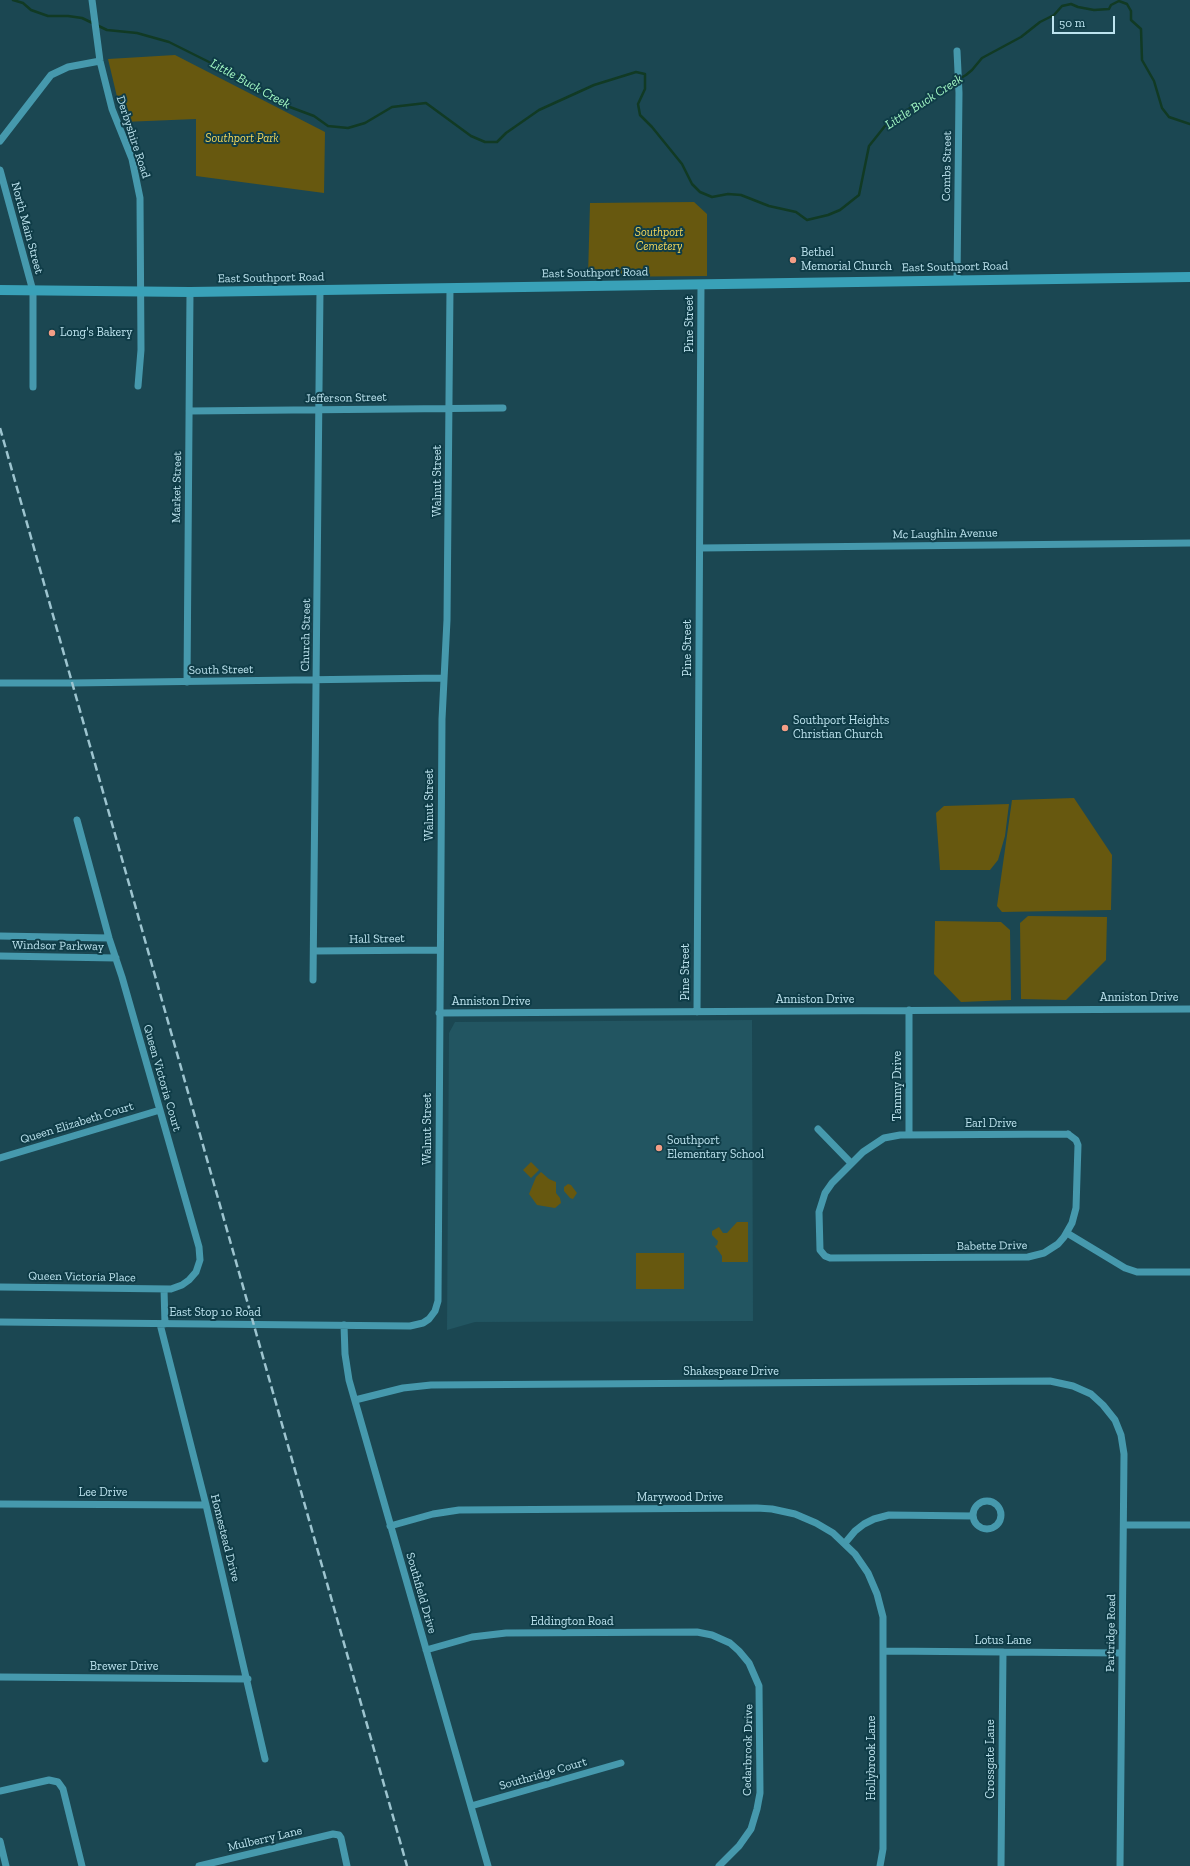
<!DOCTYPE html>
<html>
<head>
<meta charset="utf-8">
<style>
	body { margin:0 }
	#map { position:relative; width:1190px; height:1866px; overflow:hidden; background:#1b4752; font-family:"Zilla Slab",serif }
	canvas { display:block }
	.scale { position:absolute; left:1052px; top:16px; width:63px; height:18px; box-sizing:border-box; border:2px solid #bde3ee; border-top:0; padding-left:5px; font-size:12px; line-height:14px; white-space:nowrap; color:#bde3ee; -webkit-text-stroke:3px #0f3c47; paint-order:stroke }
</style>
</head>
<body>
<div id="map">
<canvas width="1190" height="1866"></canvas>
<div class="scale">50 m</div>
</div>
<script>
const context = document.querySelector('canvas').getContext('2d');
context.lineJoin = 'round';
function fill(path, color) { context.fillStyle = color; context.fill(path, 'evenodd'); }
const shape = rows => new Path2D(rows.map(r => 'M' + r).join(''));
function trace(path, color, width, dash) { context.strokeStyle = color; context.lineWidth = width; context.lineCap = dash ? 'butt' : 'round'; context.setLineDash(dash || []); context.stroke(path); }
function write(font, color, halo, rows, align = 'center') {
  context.font = font + ' "Zilla Slab",serif'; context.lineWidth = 4; context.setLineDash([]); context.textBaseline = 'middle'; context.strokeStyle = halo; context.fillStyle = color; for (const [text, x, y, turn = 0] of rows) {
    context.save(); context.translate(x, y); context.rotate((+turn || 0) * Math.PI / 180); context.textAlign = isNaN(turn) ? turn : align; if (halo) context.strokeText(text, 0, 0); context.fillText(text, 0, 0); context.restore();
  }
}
const built = shape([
	[752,1020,753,1321,475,1322,447,1330,449,1033,455,1022]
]);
const green = shape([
	[175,55,325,132,324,193,196,176,196,119,123,122,108,59],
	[694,202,707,214,707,276,588,277,590,203],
	[1074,798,1112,855,1111,910,1002,912,997,906,1012,800],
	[1009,804,1005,836,998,860,990,870,940,870,936,813,944,806],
	[1028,916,1107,917,1106,960,1066,1000,1021,999,1020,923],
	[935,921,1001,922,1010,930,1011,1000,961,1002,934,974],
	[531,1162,539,1170,531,1178,523,1170],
	[541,1172,549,1179,556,1182,556,1193,560,1198,561,1203,555,1208,537,1205,529,1194,536,1177],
	[568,1184,571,1185,577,1193,573,1199,570,1198,564,1191,564,1187],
	[737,1222,748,1222,748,1262,722,1262,722,1256,715,1246,717,1245,718,1241,712,1235,712,1231,719,1227,723,1233,727,1233],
	[636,1253,684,1253,684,1289,636,1289]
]);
const stream = shape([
	[13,0,23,3,31,10,48,16,68,16,82,18,107,30,137,33,169,42,237,76,279,103,314,116,328,126,348,128,365,123,392,107,426,103,471,136,485,142,497,142,506,133,539,110,594,85,636,72,645,74,645,89,638,104,640,115,652,127,682,164,692,184,700,192,712,197,728,194,741,195,769,206,796,212,807,220,828,215,840,210,859,195,869,146,885,126,905,111,966,75,972,70,982,58,1021,37,1040,22,1054,15,1062,6,1071,4,1078,7,1094,10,1109,9,1111,5,1119,1,1127,4,1131,11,1131,20,1141,29,1142,60,1154,81,1162,108,1169,117,1190,124]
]);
const minor = shape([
	[92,0,100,61,112,109,132,159,140,198,141,350,138,386],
	[957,51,959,93,957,280],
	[0,141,51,75,68,67,100,61],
	[0,170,33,291,33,387],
	[189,411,503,408],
	[700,548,1190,543],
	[187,682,190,292],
	[0,683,72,683,443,678],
	[0,936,109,938],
	[314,951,440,950],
	[0,956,116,958],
	[313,980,320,290],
	[909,1010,909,1135],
	[697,1012,701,284],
	[439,1013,1190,1009],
	[818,1129,851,1163],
	[1068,1134,1076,1140,1078,1145,1076,1208,1072,1223,1064,1237,1058,1244,1044,1253,1028,1257,830,1258,825,1256,820,1250,819,1212,825,1193,832,1183,863,1152,884,1138,900,1135,1068,1134],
	[0,1158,160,1110],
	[1067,1233,1125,1268,1137,1272,1190,1272],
	[0,1287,171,1289,182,1285,189,1280,196,1272,200,1260,199,1247,122,977,109,938,77,820],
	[164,1289,165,1324],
	[0,1322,410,1326,423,1323,429,1319,435,1311,438,1301,442,719,447,620,450,288],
	[160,1324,206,1505,265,1759],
	[344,1325,345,1354,349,1380,488,1866],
	[355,1400,403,1388,431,1385,1050,1381,1073,1386,1091,1394,1103,1405,1115,1420,1121,1435,1124,1454,1120,1866],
	'973 1515a14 14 0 1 1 28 0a14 14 0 1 1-28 0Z',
	[0,1504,206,1505],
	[1124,1525,1190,1525],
	[390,1526,433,1514,459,1510,757,1508,772,1509,795,1514,816,1523,833,1533,855,1554,868,1573,877,1594,883,1617,883,1849,880,1866],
	[845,1543,855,1531,864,1524,874,1519,889,1515,973,1516],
	[426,1650,472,1637,506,1633,697,1632,712,1635,730,1643,739,1651,749,1663,759,1686,760,1793,757,1809,751,1829,739,1846,719,1866],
	[884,1651,1122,1653],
	[0,1677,248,1679],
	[0,1791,49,1780,58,1782,63,1789,82,1866],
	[471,1806,621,1763],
	[0,1841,6,1866],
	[199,1866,333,1834,339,1835,341,1838,347,1866],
	[1001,1866,1003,1652]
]);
const major = shape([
	[0,290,190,292,1190,277]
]);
const rail = shape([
	[0,428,407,1866]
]);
const markers = [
	[793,260,4,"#f49e86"],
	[52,333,4,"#f49e86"],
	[785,728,4,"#f49e86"],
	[659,1148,4,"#f49e86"]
];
const streetNames = [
	["Derbyshire Road",133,137,72],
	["Combs Street",947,166,-89],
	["North Main Street",27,228,75],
	["East Southport Road",955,267,-1],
	["East Southport Road",595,273,-1],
	["East Southport Road",271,278,-1],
	["Pine Street",690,324,-90],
	["Jefferson Street",346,398,-1],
	["Walnut Street",438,481,-90],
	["Market Street",177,487,-89],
	["Mc Laughlin Avenue",945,534,-1],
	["Church Street",306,635,-89],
	["Pine Street",688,648,-90],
	["South Street",221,670,-1],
	["Walnut Street",430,805,-90],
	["Hall Street",377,939,-1],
	["Windsor Parkway",58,946,1],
	["Pine Street",686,972,-90],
	["Anniston Drive",1139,998],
	["Anniston Drive",815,1000],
	["Anniston Drive",491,1002],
	["Queen Victoria Court",162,1078,74],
	["Tammy Drive",898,1086,-90],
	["Queen Elizabeth Court",77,1123,-17],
	["Earl Drive",991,1124],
	["Walnut Street",428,1129,-90],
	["Babette Drive",992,1246,-1],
	["Queen Victoria Place",82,1277,1],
	["East Stop 10 Road",215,1313],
	["Shakespeare Drive",731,1372],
	["Lee Drive",103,1493],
	["Marywood Drive",680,1498],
	["Homestead Drive",225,1538,76],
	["Southfield Drive",421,1593,74],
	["Eddington Road",572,1622],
	["Partridge Road",1111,1633,-89],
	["Lotus Lane",1003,1641],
	["Brewer Drive",124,1667],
	["Cedarbrook Drive",748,1750,-89],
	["Hollybrook Lane",872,1758,-90],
	["Crossgate Lane",991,1759,-90],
	["Southridge Court",543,1774,-16],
	["Mulberry Lane",265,1839,-13]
];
const parkNames = [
	["Southport Park",242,139],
	["Southport",659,233],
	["Cemetery",659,247]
];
const poiNames = [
	["Bethel",801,253],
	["Memorial Church",801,267],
	["Long's Bakery",60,333],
	["Southport Heights",793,721],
	["Christian Church",793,735],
	["Southport",667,1141],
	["Elementary School",667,1155]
];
const waterNames = [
	["Little Buck Creek",250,84,29],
	["Little Buck Creek",924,102,-33]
];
fill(built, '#225561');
fill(green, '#67580f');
trace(stream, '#113a24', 2.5);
trace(minor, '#4699ad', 7);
trace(major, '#39a1b8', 10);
trace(rail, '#9dc4cf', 2.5, [8, 4]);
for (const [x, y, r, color] of markers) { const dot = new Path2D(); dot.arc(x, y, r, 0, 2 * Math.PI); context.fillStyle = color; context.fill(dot); trace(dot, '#0f3c47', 1.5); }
write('12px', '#bde3ee', '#0f3c47', streetNames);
write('italic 12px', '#f4d85b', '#0f3c47', parkNames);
write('12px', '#bde3ee', '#0f3c47', poiNames, 'left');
write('italic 13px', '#a4f9c5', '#0f3c47', waterNames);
</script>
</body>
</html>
